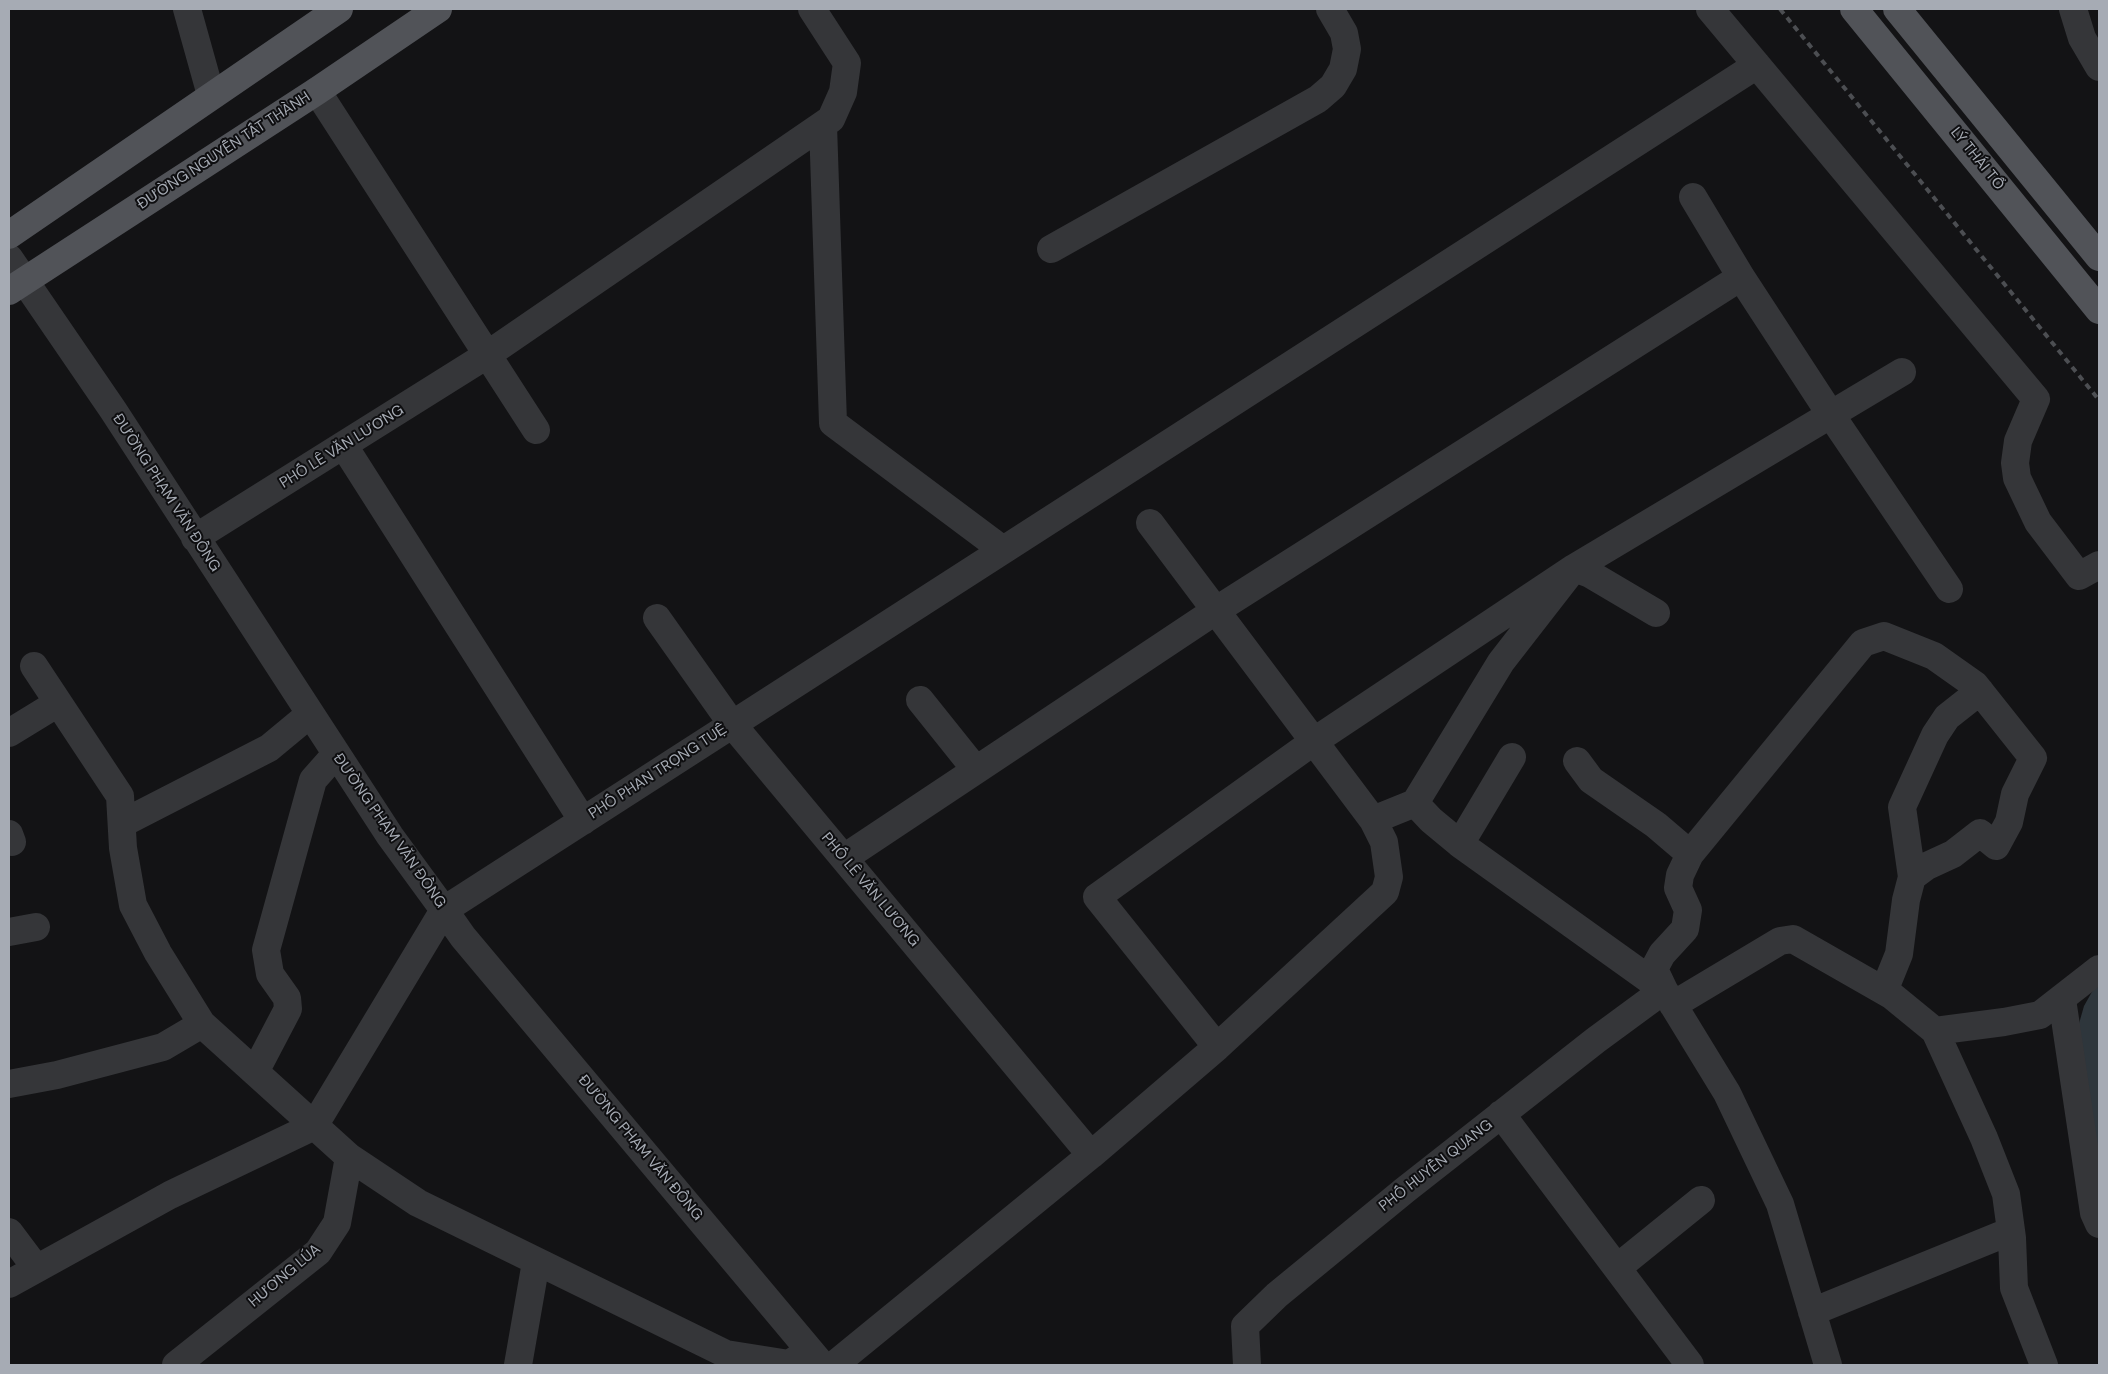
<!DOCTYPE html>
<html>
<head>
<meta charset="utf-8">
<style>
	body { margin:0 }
	#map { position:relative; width:2108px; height:1374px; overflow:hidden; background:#131315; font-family:"DM Sans",sans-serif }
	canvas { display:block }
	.frame { position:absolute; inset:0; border:10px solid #a6abb4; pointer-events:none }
</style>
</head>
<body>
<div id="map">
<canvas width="2108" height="1374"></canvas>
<div class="frame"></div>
</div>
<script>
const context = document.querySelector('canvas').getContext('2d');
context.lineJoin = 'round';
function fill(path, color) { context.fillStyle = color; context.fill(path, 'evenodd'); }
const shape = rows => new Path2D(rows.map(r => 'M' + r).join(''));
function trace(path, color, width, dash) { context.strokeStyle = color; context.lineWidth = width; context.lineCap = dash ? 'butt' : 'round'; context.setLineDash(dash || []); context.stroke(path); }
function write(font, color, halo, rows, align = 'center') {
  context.font = font + ' "DM Sans",sans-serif'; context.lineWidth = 4; context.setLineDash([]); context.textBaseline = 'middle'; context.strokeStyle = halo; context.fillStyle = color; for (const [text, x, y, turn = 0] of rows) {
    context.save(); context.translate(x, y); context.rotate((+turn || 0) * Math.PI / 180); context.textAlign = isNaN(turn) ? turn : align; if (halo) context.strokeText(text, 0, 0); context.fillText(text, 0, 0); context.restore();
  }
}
const water = shape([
	[2099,986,2099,1194,2078,1027,2084,1006,2093,990]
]);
const minor = shape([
	[187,9,211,95],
	[1710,9,2036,399,2018,441,2015,463,2017,478,2038,522,2079,576,2099,565],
	[2073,9,2082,38,2099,67],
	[317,91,536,430],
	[823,125,833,423,1003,550],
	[1693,197,1741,277,1831,415,1949,589],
	[1051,249,1318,99,1333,86,1343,69,1347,49,1344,33,1330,9],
	[9,258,113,410,390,836,444,910,463,937,822,1365],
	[344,446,583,821],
	[195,538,487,355,831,119,843,92,847,63,812,9],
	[1656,613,1590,574,1574,568,1501,662,1415,803,1431,820,1460,844,1664,990],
	[657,618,732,724,1091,1155],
	[34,666,120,796,123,848,133,905,158,953,202,1024,349,1157,418,1203,726,1354,789,1364,810,1351],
	[920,700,976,770],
	[9,733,58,703],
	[1577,761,1591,780,1656,825,1690,854],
	[1373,820,1415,803],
	[123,823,269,748,310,714],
	[9,834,12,842],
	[1460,844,1512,757],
	[844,858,1215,611,1741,277],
	[1912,877,1902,807,1935,735,1947,717,1980,691],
	[9,932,36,927],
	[2062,999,2094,1213,2099,1224],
	[1673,1005,1780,941,1793,939,1891,995,1935,1031,1984,1138,2006,1194,2012,1238,2014,1288,2044,1365],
	[1935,1031,2004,1022,2040,1015,2099,969],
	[1217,1047,1097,897,1313,742,1574,568,1902,372],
	[255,1072,288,1009,287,998,270,974,266,950,313,780,336,754],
	[9,1084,57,1075,163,1047,202,1024],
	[1501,1114,1690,1365],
	[9,1232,36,1268],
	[1617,1268,1701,1200],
	[9,1284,170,1195,314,1126,444,910,1757,65],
	[1812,1312,2011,1231],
	[176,1365,318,1252,337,1223,349,1157],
	[518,1365,536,1262],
	[834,1365,1091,1155,1217,1047,1385,892,1389,877,1384,842,1373,820,1150,523],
	[1247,1365,1245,1326,1277,1295,1405,1190,1596,1040,1664,990],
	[1828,1365,1780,1204,1727,1093,1664,990,1654,969,1662,954,1685,929,1688,910,1678,888,1680,875,1690,854,1863,643,1884,636,1934,656,1975,685,2033,758,2015,794,2009,822,1996,846,1980,833,1953,854,1927,866,1912,877,1906,900,1899,954,1884,991]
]);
const major = shape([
	[1854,9,2099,310],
	[1897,9,2099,257],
	[9,235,339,9],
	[9,291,317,91,438,9]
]);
const rail = shape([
	[1780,9,2099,400]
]);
const streetNames = [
	["ĐƯỜNG NGUYỄN TẤT THÀNH",224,151,-33],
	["LÝ THÁI TỔ",1977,159,51],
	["PHỐ LÊ VĂN LƯƠNG",342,447,-32],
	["ĐƯỜNG PHẠM VĂN ĐỒNG",166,493,57],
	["PHỐ PHAN TRỌNG TUỆ",658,772,-33],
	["ĐƯỜNG PHẠM VĂN ĐỒNG",389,831,55],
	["PHỐ LÊ VĂN LƯƠNG",870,890,50],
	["ĐƯỜNG PHẠM VĂN ĐỒNG",640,1148,50],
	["PHỐ HUYỀN QUANG",1436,1166,-38],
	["HƯƠNG LÚA",285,1276,-40]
];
fill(water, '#2e363c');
trace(minor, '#353639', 28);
trace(major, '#515358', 28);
trace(rail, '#4c4e52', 4, [6, 5]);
write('15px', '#a6abb4', '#0e0e10', streetNames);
</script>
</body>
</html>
